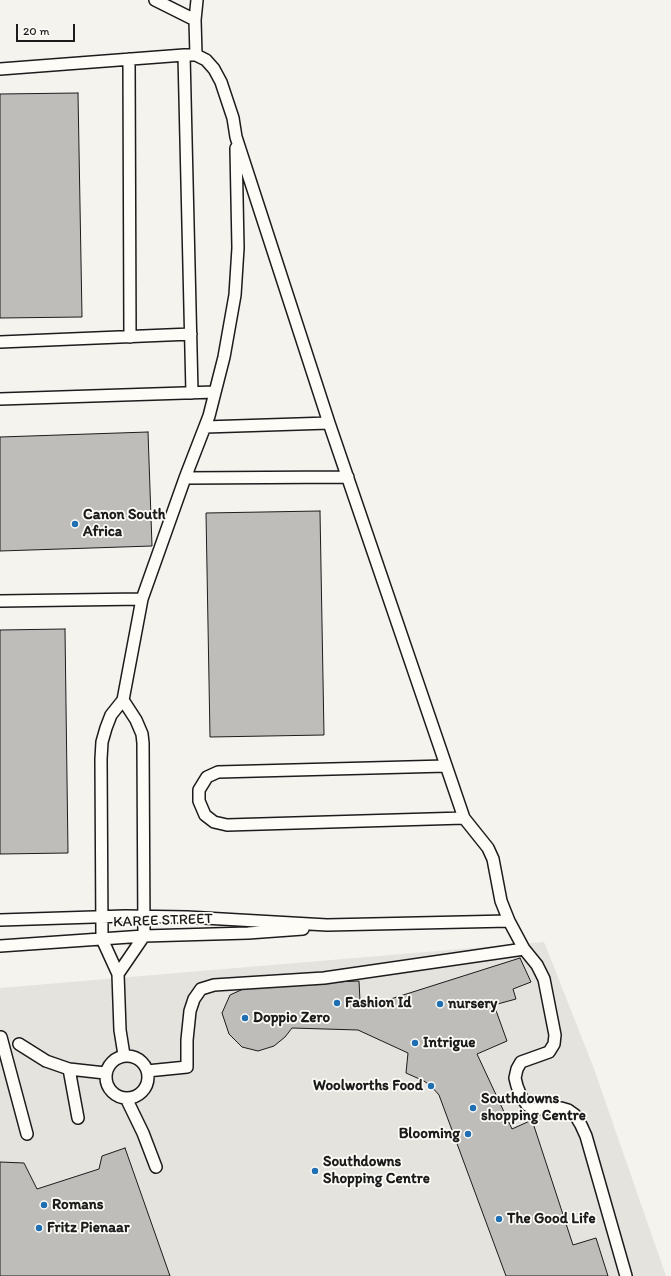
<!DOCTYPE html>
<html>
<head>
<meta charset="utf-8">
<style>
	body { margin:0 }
	#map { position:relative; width:671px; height:1276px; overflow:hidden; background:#f4f3ee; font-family:Itim,sans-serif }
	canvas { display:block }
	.scale { position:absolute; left:16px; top:24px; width:59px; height:18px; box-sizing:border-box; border:2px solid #1c1c1c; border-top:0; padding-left:5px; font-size:12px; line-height:14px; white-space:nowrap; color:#1c1c1c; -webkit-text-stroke:3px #fdfcf7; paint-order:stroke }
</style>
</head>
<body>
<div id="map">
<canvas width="671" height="1276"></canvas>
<div class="scale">20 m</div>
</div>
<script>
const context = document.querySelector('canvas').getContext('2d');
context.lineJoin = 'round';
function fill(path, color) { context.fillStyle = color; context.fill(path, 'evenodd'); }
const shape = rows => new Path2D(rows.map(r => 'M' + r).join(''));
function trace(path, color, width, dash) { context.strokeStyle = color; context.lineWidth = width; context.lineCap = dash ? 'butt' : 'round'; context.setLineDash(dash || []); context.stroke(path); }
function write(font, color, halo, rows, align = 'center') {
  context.font = font + ' Itim,sans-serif'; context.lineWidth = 3.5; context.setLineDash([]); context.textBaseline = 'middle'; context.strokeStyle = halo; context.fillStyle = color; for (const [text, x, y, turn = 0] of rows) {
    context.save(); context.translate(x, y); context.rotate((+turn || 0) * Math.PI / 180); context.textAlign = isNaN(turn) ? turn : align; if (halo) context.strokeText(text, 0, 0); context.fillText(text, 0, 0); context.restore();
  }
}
const built = shape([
	[544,942,593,1066,666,1276,0,1276,0,988]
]);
const building = shape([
	[78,93,82,317,0,318,0,94,78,93],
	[148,432,152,546,0,551,0,437,148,432],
	[320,511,324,735,210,737,206,513,320,511],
	[65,629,68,853,0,854,0,630,65,629],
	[520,958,531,982,513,989,516,999,494,1005,507,1041,477,1054,512,1129,532,1120,573,1245,596,1238,608,1276,506,1276,439,1095,431,1086,424,1081,406,1073,408,1053,358,1030,292,1028,285,1037,274,1046,258,1051,242,1047,229,1034,222,1013,230,995,252,985,359,981,360,1001,378,1003,520,958],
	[125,1148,170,1276,0,1276,0,1162,24,1163,37,1189,99,1169,102,1156,125,1148]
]);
const service = shape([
	[155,0,195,20],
	[184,55,192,393],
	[196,55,195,20,197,0],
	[129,59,130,337],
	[0,69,184,55,196,55,206,60,214,69,221,82,233,118,236,137,329,423,464,818,488,848,493,859,501,901,509,921,524,949],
	[0,342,191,334],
	[0,399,215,392],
	[205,427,329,423],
	[185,478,348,477],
	[0,601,142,599],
	[446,766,218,772,207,777,199,790,199,801,205,815,214,822,227,825,464,818],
	[0,920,125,916,187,917,327,925,509,921],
	[0,946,144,936,248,933,303,929],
	[118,974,144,936,143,743,142,734,136,720,123,700],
	[1,1037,27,1134],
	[19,1044,46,1061,69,1069,105,1073],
	[124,1055,120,1030,118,974,102,939,101,759,102,742,106,728,111,715,123,700,142,599,185,478,209,416,224,357,235,295,238,248,236,148],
	'106 1077a21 21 0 1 1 42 0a21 21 0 1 1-42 0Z',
	[69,1069,78,1118],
	[147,1071,187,1067,187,1040,190,1011,194,999,201,989,214,985,324,978,524,949,537,965,544,979,555,1035,554,1044,549,1052,521,1062,517,1069,515,1078,517,1086,521,1096,527,1105,533,1109,561,1108,568,1110,575,1115,581,1125,586,1136,626,1276],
	[126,1098,143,1133,156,1167]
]);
const markers = [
	[75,524,4,"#1f6fb2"],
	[337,1003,4,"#1f6fb2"],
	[440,1004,4,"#1f6fb2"],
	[245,1018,4,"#1f6fb2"],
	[415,1043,4,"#1f6fb2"],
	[431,1086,4,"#1f6fb2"],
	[473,1108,4,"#1f6fb2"],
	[468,1134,4,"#1f6fb2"],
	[315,1171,4,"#1f6fb2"],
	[44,1205,4,"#1f6fb2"],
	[499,1219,4,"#1f6fb2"],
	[39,1228,4,"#1f6fb2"]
];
const poiNames = [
	["Canon South",83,515],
	["Africa",83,532],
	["Fashion Id",345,1003],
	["nursery",448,1004],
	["Doppio Zero",253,1018],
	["Intrigue",423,1043],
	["Woolworths Food",423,1086,"right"],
	["Southdowns",481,1099],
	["shopping Centre",481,1116],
	["Blooming",460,1134,"right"],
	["Southdowns",323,1162],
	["Shopping Centre",323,1179],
	["Romans",52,1205],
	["The Good Life",507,1219],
	["Fritz Pienaar",47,1228]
];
const streetNames = [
	["KAREE STREET",163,921,-2]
];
fill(built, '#e4e3de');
fill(building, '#bebdba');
trace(building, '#1c1c1c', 1);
trace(service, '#1c1c1c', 14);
trace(service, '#fdfcf7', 11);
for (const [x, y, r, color] of markers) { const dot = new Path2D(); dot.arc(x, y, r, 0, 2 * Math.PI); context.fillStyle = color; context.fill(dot); trace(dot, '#fdfcf7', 1.5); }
write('bold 15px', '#1c1c1c', '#fdfcf7', poiNames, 'left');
write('15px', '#1c1c1c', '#fdfcf7', streetNames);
</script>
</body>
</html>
